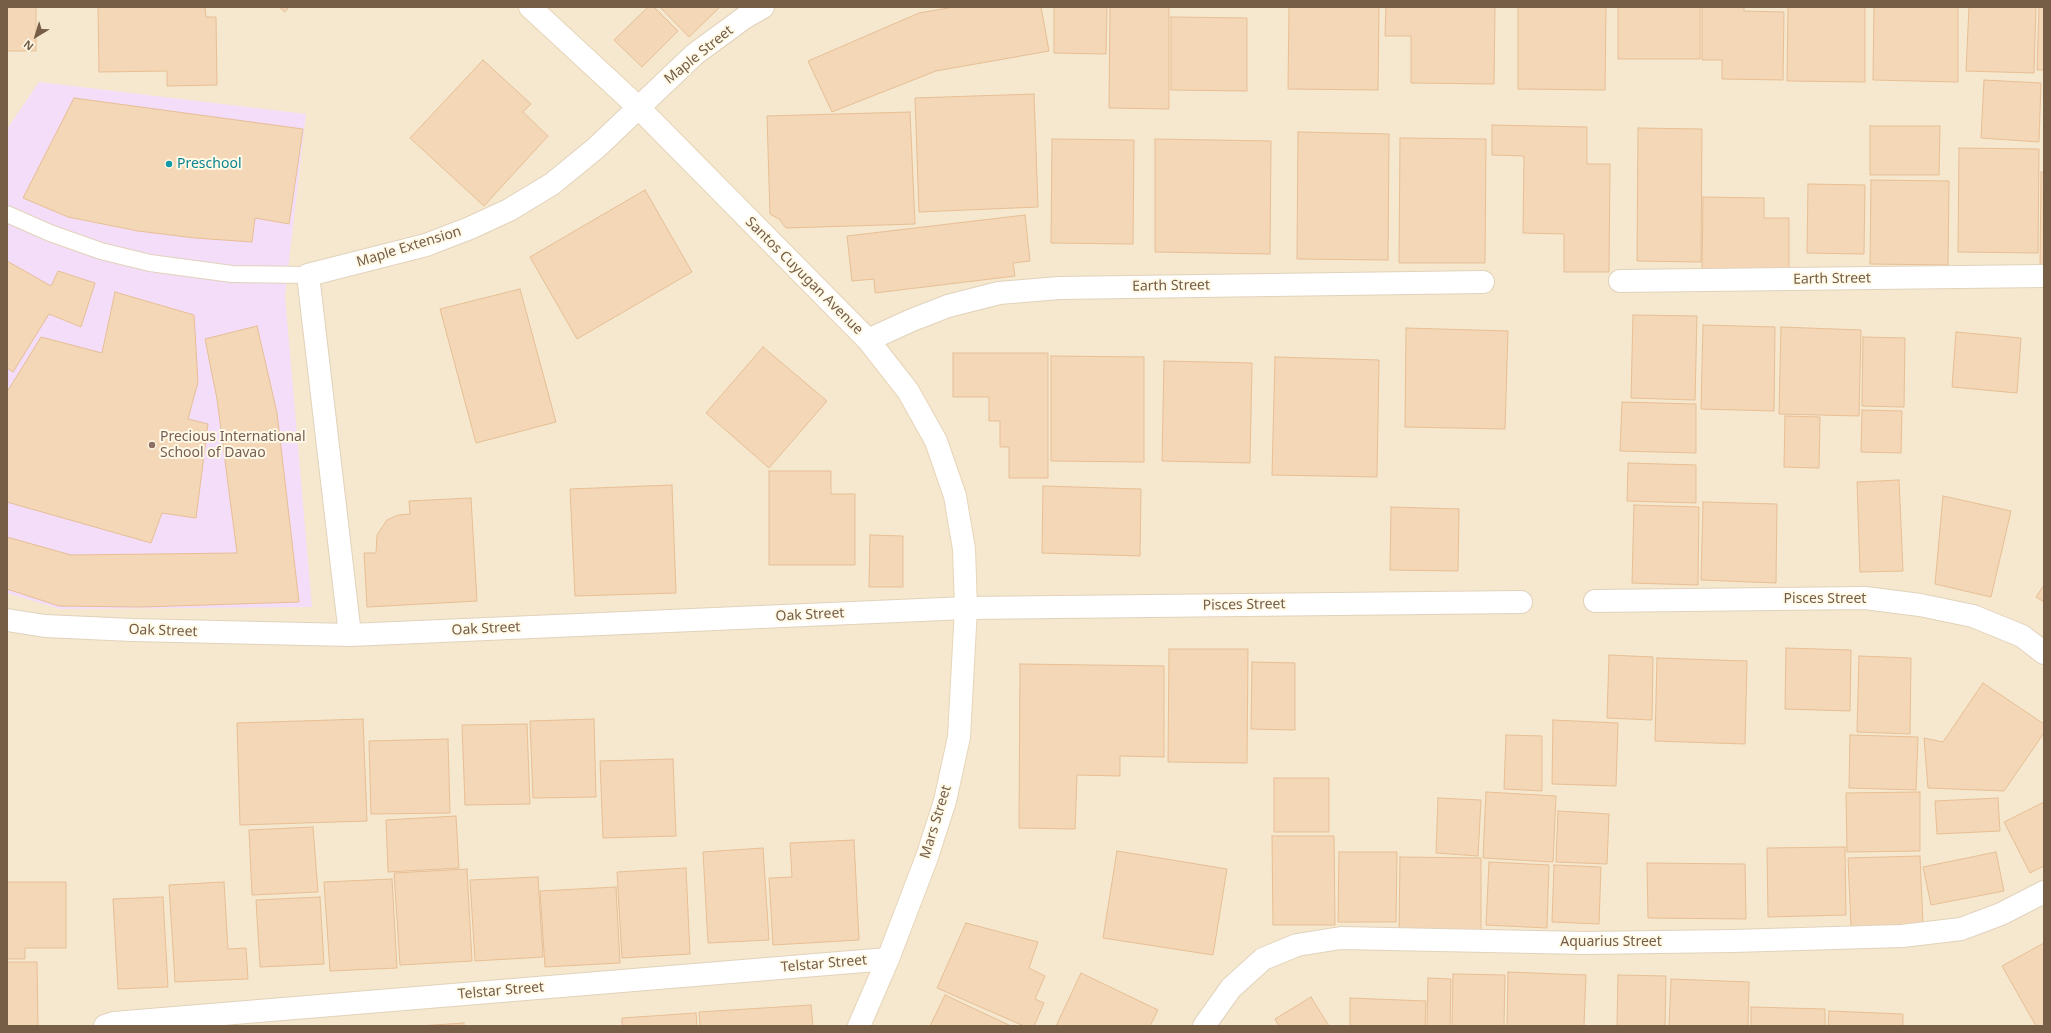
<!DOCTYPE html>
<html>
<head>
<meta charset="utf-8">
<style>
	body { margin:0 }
	#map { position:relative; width:2051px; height:1033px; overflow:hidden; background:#fdf6e0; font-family:"Noto Sans",sans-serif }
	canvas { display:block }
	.frame { position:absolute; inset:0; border:8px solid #755d46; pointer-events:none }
	.north { position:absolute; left:16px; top:16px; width:40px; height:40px; -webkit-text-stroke:3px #fff9e7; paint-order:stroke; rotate:218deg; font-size:11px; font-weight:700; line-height:16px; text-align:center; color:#755d46 }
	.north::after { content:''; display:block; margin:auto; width:14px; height:18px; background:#755d46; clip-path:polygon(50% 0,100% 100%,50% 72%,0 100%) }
</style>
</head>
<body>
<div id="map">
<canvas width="2051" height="1033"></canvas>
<div class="frame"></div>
<div class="north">N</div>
</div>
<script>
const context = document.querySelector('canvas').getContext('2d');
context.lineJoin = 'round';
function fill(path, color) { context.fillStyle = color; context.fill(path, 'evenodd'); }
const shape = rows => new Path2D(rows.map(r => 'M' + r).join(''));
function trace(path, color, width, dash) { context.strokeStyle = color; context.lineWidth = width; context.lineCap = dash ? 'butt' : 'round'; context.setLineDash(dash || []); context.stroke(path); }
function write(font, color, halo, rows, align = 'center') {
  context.font = font + ' "Noto Sans",sans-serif'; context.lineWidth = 4; context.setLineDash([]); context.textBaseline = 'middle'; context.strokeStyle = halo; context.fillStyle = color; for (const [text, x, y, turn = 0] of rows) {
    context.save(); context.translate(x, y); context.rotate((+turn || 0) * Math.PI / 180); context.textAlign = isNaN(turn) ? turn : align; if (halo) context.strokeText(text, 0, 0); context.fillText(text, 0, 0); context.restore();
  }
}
const residential = shape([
	[7,7,2044,7,2044,1026,7,1026]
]);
const education = shape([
	[39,82,306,114,285,296,312,607,60,609,7,593,7,129]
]);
const building = shape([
	[7,7,36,7,36,51,7,51,7,7],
	[98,7,205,7,206,17,216,17,217,85,167,86,167,71,99,72,98,7],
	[279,7,289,7,285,12,279,7],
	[648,7,654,7,678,31,642,67,614,40,648,7],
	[660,7,720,7,689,37,660,7],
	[954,7,1041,7,1049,51,936,71,832,112,808,61,919,13,954,7],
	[1054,7,1107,7,1106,54,1054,53,1054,7],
	[1110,7,1169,7,1169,109,1109,108,1110,7],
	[1289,7,1379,7,1378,90,1288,89,1289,7],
	[1386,7,1495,7,1494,84,1411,83,1411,36,1385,36,1386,7],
	[1518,7,1606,7,1605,90,1518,89,1518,7],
	[1618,7,1700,7,1700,59,1618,59,1618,7],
	[1702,7,1744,7,1744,11,1784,12,1783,80,1722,79,1722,60,1702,60,1702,7],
	[1788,7,1865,7,1865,82,1787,81,1788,7],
	[1874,7,1958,7,1958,82,1873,80,1874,7],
	[1969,7,2036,7,2034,73,1966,71,1969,7],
	[2039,7,2044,7,2044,70,2037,70,2039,7],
	[1171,17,1247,18,1247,91,1171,90,1171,17],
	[483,60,531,104,523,112,548,136,484,206,410,138,483,60],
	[1984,80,2041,83,2039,142,1981,138,1984,80],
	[1034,94,1038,207,919,212,915,98,1034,94],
	[74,98,303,129,289,224,255,218,252,242,195,238,138,231,68,217,23,198,74,98],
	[910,112,915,224,786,228,779,219,770,214,767,116,910,112],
	[1492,125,1587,127,1587,164,1610,164,1609,272,1564,272,1564,234,1523,233,1524,156,1492,155,1492,125],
	[1870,126,1940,126,1939,175,1870,175,1870,126],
	[1638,128,1702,129,1701,262,1637,261,1638,128],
	[1298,132,1389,134,1388,260,1297,259,1298,132],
	[1400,138,1486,139,1485,263,1399,263,1400,138],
	[1052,139,1134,140,1133,244,1051,243,1052,139],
	[1155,139,1271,141,1270,254,1155,252,1155,139],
	[1959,148,2039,149,2038,253,1958,252,1959,148],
	[2041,172,2044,172,2044,269,2040,269,2041,172],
	[1871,180,1949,181,1948,265,1870,264,1871,180],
	[1808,184,1865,185,1864,254,1807,253,1808,184],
	[645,190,692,272,577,339,530,257,645,190],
	[1703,197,1764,198,1764,218,1789,218,1789,273,1702,272,1703,197],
	[1025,215,1030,261,1013,263,1015,276,875,293,874,279,852,281,847,236,1025,215],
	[7,261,51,286,58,271,95,283,81,327,49,314,13,372,7,368,7,261],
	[520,289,556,422,476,443,440,309,520,289],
	[115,292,194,315,198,382,188,419,208,424,196,518,162,513,151,543,7,502,7,392,41,337,102,353,115,292],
	[1633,315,1697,316,1695,400,1631,398,1633,315],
	[1703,325,1775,327,1774,411,1701,409,1703,325],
	[257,326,277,413,299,602,142,607,59,606,7,589,7,537,71,555,237,553,217,399,205,339,257,326],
	[1781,327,1861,330,1859,416,1779,414,1781,327],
	[1406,328,1508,331,1505,429,1405,427,1406,328],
	[1956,332,2021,338,2017,393,1952,387,1956,332],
	[1863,337,1905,338,1904,407,1862,406,1863,337],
	[763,347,827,401,769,468,706,413,763,347],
	[953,353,1048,353,1048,478,1009,478,1009,447,1000,447,1000,421,989,421,989,397,953,397,953,353],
	[1051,356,1144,357,1144,462,1051,461,1051,356],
	[1275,357,1379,360,1377,477,1272,475,1275,357],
	[1164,361,1252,363,1250,463,1162,461,1164,361],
	[1622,402,1696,404,1696,453,1620,451,1622,402],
	[1862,410,1902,411,1901,453,1861,452,1862,410],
	[1785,416,1820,417,1819,468,1784,467,1785,416],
	[1628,463,1696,465,1696,503,1627,501,1628,463],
	[769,471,831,471,831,494,855,494,855,565,769,565,769,471],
	[1899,480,1903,571,1860,572,1857,482,1899,480],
	[672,485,676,593,575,596,570,489,672,485],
	[1043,486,1141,489,1140,556,1042,553,1043,486],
	[1943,496,2011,511,1991,597,1935,584,1943,496],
	[471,498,477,601,367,607,364,553,376,553,377,535,387,520,398,515,410,514,409,501,471,498],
	[1703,502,1777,504,1776,583,1701,580,1703,502],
	[1634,505,1699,507,1698,585,1632,583,1634,505],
	[1391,507,1459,509,1458,571,1390,570,1391,507],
	[870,535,903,536,903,587,869,587,870,535],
	[2044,585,2044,602,2036,597,2044,585],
	[1786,648,1851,650,1850,711,1785,709,1786,648],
	[1169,649,1248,649,1247,763,1168,762,1169,649],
	[1609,655,1653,657,1652,720,1607,718,1609,655],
	[1859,656,1911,658,1910,734,1857,732,1859,656],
	[1657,658,1747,661,1745,744,1655,741,1657,658],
	[1252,662,1295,663,1295,730,1251,729,1252,662],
	[1020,664,1164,666,1164,757,1120,756,1120,776,1077,775,1075,829,1019,828,1020,664],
	[1983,683,2044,724,2044,733,2004,791,1928,788,1924,738,1943,742,1983,683],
	[363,719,367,821,240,825,237,723,363,719],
	[594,719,596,797,533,798,530,721,594,719],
	[1553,720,1618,723,1616,786,1552,784,1553,720],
	[527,724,530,804,465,805,462,725,527,724],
	[1506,735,1542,736,1542,791,1504,789,1506,735],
	[1850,735,1918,737,1916,790,1849,788,1850,735],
	[448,739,450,813,371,814,369,741,448,739],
	[673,759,676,836,603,838,600,761,673,759],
	[1274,778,1329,778,1329,832,1274,832,1274,778],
	[1486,792,1556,796,1553,862,1483,858,1486,792],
	[1920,792,1920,851,1847,852,1846,793,1920,792],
	[1438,798,1481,800,1478,856,1436,853,1438,798],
	[1998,798,2000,831,1937,834,1935,801,1998,798],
	[2044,802,2044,866,2030,873,2004,822,2044,802],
	[1558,811,1609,814,1607,864,1556,862,1558,811],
	[456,816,459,868,388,872,386,820,456,816],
	[313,827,318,892,252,895,249,830,313,827],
	[1272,836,1334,836,1335,925,1273,925,1272,836],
	[854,840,859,940,773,945,769,878,792,877,790,843,854,840],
	[1845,847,1846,915,1768,917,1767,848,1845,847],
	[763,848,769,940,708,943,703,852,763,848],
	[1117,851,1227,869,1213,955,1103,938,1117,851],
	[1339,852,1397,852,1396,922,1338,922,1339,852],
	[1996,852,2004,891,1931,905,1923,867,1996,852],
	[1920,856,1923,924,1851,927,1848,858,1920,856],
	[1400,857,1481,858,1481,934,1399,933,1400,857],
	[1489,862,1549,865,1547,928,1486,925,1489,862],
	[1647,863,1745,864,1746,919,1648,918,1647,863],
	[1554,865,1601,867,1599,924,1552,922,1554,865],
	[686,868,690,954,622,958,617,872,686,868],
	[467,869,472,961,400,965,394,873,467,869],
	[538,877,543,957,475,961,470,880,538,877],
	[392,879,397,968,330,971,324,882,392,879],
	[7,882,66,882,66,948,25,948,25,959,7,959,7,882],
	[224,882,228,949,246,948,248,979,175,982,169,885,224,882],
	[616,887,620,963,545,967,540,891,616,887],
	[163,897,168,987,118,989,113,899,163,897],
	[320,897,324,964,260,967,256,900,320,897],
	[966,923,1038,942,1029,968,1045,976,1035,999,1044,1003,1034,1026,1024,1026,937,988,966,923],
	[2044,943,2044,1026,2036,1026,2002,966,2044,943],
	[7,962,37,962,38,1026,7,1026,7,962],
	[1508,972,1586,975,1584,1026,1507,1026,1508,972],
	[1081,973,1158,1010,1150,1026,1056,1026,1081,973],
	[1453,974,1505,975,1504,1026,1452,1026,1453,974],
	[1618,975,1666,976,1665,1026,1617,1026,1618,975],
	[1428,978,1451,979,1450,1026,1427,1026,1428,978],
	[1671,979,1749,982,1748,1026,1669,1026,1671,979],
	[945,995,1011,1026,930,1026,945,995],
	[1311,997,1329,1026,1279,1026,1275,1019,1311,997],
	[1350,998,1426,1001,1425,1026,1350,1026,1350,998],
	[811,1005,813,1026,700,1026,699,1012,811,1005],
	[1751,1007,1825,1009,1825,1026,1751,1026,1751,1007],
	[1829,1011,1903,1014,1903,1026,1828,1026,1829,1011],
	[696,1013,697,1026,622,1026,622,1018,696,1013],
	[464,1023,464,1026,419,1026,464,1023]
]);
const lane = shape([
	[7,214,50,233,101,251,150,263,232,274,308,275]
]);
const street = shape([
	[1620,281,2044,276],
	[868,340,912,320,948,306,999,293,1059,288,1483,282],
	[1595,601,1865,598,1920,605,1973,616,2022,636,2044,653],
	[7,620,45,626,132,630,350,635,966,608,1521,602],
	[350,635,308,275,426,245,470,228,509,210,552,184,596,148,695,54,744,18,763,7],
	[105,1026,114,1023,888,959],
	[1204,1026,1231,988,1263,959,1297,945,1341,938,1584,943,1733,941,1902,936,1961,929,2001,914,2044,892]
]);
const secondary = shape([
	[530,7,638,107,868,340,908,391,936,441,955,496,964,549,966,608,959,737,945,801,927,857,888,959,859,1026]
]);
const markers = [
	[169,164,4,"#0f9aa8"],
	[152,445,4,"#8d6e63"]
];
const streetNames = [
	["Maple Street",699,55,-39],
	["Maple Extension",409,247,-17],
	["Santos Cuyugan Avenue",804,276,45],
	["Earth Street",1832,279,-1],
	["Earth Street",1171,286,-1],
	["Pisces Street",1825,599],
	["Pisces Street",1244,605,-1],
	["Oak Street",810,615,-3],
	["Oak Street",486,629,-3],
	["Oak Street",163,631,2],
	["Mars Street",936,822,-73],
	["Aquarius Street",1611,942],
	["Telstar Street",824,964,-5],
	["Telstar Street",501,991,-5]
];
const cultureNames = [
	["Preschool",177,164]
];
const educationNames = [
	["Precious International",160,437],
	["School of Davao",160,453]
];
fill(residential, '#f5e8ce');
fill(education, '#f3ddf9');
fill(building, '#f4d7b6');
trace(building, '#e7bf96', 1);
trace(lane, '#e2d2bc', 18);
trace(street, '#e2d2bc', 24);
trace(secondary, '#e7d5b9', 24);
trace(lane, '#fff', 16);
trace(street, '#fff', 22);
trace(secondary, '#fff', 22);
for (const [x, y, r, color] of markers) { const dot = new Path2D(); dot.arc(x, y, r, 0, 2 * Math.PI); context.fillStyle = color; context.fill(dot); trace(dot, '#fff9e7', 1.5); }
write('14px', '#755d46', '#fff9e7', streetNames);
write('14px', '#0d838f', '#fff9e7', cultureNames, 'left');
write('14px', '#785e54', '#fff9e7', educationNames, 'left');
</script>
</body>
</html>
